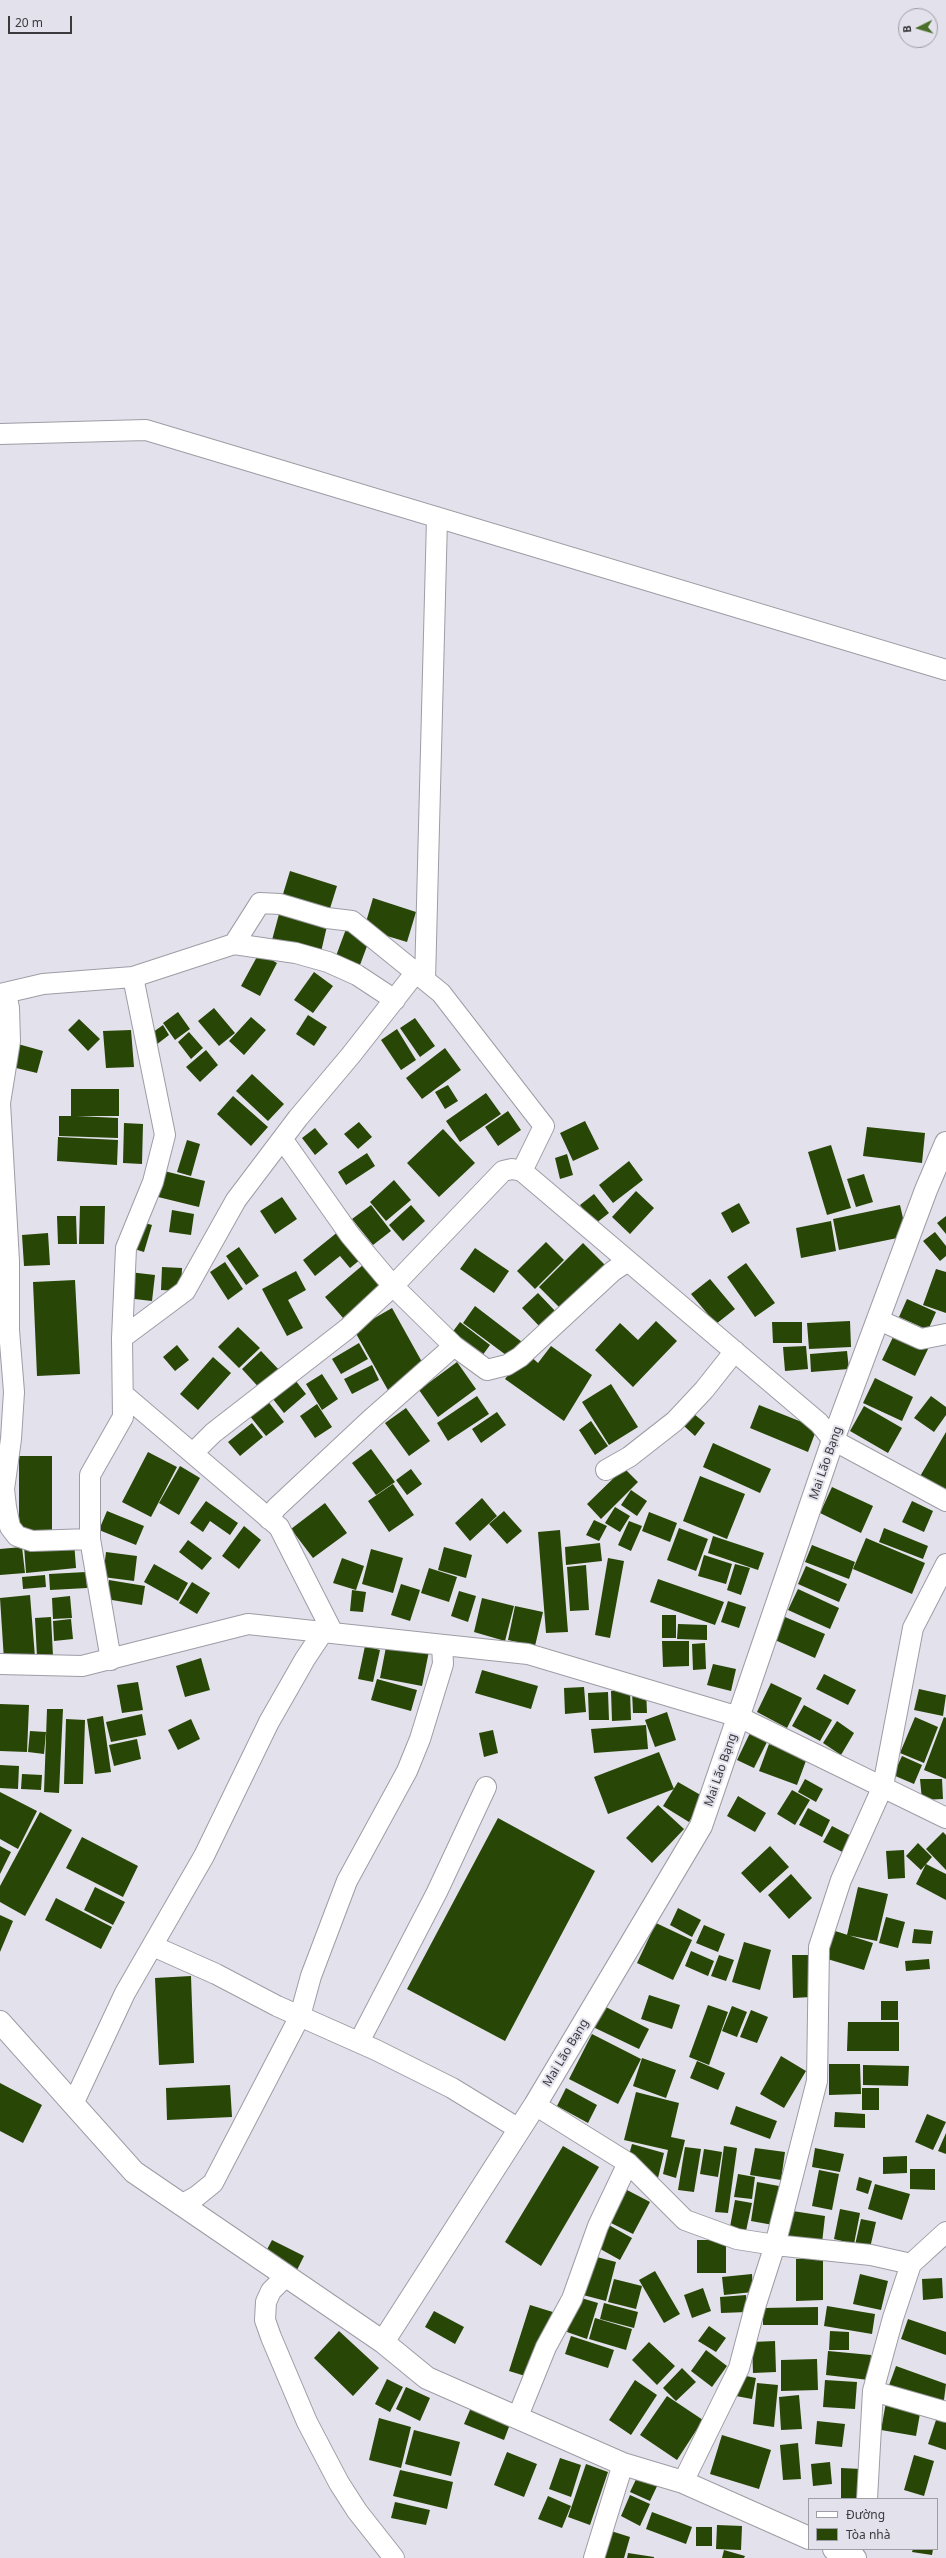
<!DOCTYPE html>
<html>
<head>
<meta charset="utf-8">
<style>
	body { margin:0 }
	#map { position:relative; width:946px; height:2558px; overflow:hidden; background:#e3e1eb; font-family:"Noto Sans",sans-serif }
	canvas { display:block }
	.legend { position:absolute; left:808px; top:2498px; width:130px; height:52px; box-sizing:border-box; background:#e3e1eb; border:1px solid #9f9ea5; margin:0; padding:5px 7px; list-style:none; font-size:12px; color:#3a393d }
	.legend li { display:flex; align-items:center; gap:8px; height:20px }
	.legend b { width:20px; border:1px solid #9f9ea5 }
	.north { position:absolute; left:898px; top:8px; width:40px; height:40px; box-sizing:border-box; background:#e3e1eb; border:1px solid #9f9ea5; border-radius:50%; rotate:265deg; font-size:11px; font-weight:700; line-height:16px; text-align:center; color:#3a393d }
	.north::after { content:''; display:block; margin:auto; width:14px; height:18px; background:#4a6f28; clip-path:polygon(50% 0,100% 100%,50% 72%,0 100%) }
	.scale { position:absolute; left:8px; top:16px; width:64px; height:18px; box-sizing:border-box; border:2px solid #3a393d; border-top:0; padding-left:5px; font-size:12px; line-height:14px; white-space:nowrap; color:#3a393d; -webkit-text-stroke:3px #e3e1eb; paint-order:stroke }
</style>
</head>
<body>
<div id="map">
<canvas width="946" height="2558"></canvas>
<ul class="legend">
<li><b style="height:5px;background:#fff"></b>Đường</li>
<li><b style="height:11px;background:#284606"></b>Tòa nhà</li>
</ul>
<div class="north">B</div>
<div class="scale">20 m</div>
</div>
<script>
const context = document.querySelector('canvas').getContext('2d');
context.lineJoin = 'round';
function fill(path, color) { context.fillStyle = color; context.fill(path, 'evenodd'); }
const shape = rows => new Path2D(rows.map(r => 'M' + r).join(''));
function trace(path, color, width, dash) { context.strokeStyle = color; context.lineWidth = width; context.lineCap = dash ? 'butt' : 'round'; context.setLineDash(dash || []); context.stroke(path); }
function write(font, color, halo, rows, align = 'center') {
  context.font = font + ' "Noto Sans",sans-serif'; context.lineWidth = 4; context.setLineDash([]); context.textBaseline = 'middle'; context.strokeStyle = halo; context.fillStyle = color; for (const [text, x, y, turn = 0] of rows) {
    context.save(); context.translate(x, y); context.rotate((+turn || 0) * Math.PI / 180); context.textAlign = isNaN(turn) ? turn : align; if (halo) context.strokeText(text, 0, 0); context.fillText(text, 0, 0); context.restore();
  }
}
const building = shape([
	[290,871,337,886,327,918,280,904],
	[373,898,416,912,407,942,364,929],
	[279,914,327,926,321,952,272,940],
	[346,929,370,938,360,965,336,956],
	[259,953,277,963,260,996,241,986],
	[314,972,333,986,313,1013,294,1000],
	[214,1008,235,1033,219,1046,198,1021],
	[178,1012,190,1029,175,1040,163,1023],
	[308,1015,327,1027,314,1046,296,1034],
	[251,1017,266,1030,244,1055,229,1041],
	[415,1018,435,1046,420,1057,400,1028],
	[79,1019,100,1039,88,1051,68,1030],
	[163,1025,169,1035,156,1045,149,1035],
	[397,1029,416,1060,401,1070,381,1040],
	[131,1030,134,1067,106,1068,103,1031],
	[189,1032,203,1048,191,1059,178,1042],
	[18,1044,43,1051,37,1073,12,1067],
	[445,1048,461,1070,422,1099,406,1078],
	[206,1050,218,1065,200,1082,186,1067],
	[252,1074,284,1104,268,1121,236,1091],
	[448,1085,458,1101,445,1109,435,1092],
	[71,1089,119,1089,119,1116,77,1116,118,1118,118,1138,59,1136,59,1116,71,1116],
	[486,1093,501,1114,460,1142,446,1121],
	[233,1096,268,1127,251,1146,217,1114],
	[508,1111,521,1130,498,1146,485,1127],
	[585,1121,599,1149,573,1161,560,1133],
	[359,1122,372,1137,358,1149,344,1134],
	[124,1123,143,1124,142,1164,123,1163],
	[867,1127,925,1133,922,1163,863,1156],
	[315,1128,328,1144,315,1155,302,1138],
	[443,1129,475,1163,439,1197,407,1163],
	[58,1137,118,1140,117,1165,57,1161],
	[187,1140,200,1144,191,1176,177,1172],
	[831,1145,851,1208,827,1215,808,1152],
	[367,1153,375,1166,346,1185,338,1172],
	[567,1154,573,1175,560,1179,555,1158],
	[629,1161,643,1180,613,1203,599,1185],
	[160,1170,205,1181,199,1207,154,1196],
	[864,1174,873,1202,856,1207,847,1179],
	[394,1180,411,1200,386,1221,370,1202],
	[636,1191,654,1208,630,1234,612,1217],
	[594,1194,609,1213,595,1224,580,1205],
	[282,1197,297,1219,275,1234,260,1211],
	[739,1203,750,1223,732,1233,721,1213],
	[371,1205,391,1231,373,1245,352,1219],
	[411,1205,425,1221,403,1241,389,1225],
	[900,1205,907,1236,839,1250,833,1219],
	[80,1206,105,1206,104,1244,79,1244],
	[172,1210,194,1214,191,1235,169,1232],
	[57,1216,76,1216,77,1244,58,1244],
	[946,1216,946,1234,937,1223],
	[138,1221,152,1225,144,1252,131,1248],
	[831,1221,836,1251,801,1258,796,1228],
	[339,1231,361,1259,350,1268,340,1256,315,1276,303,1260],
	[935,1232,946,1246,946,1256,940,1261,923,1241],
	[48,1233,50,1265,24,1266,22,1235],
	[546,1242,564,1260,535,1289,517,1271],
	[583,1243,606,1266,562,1310,539,1287],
	[239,1247,259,1276,246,1285,226,1256],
	[475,1248,509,1271,494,1293,460,1269],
	[225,1262,243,1289,228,1300,210,1272],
	[746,1263,775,1303,755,1317,727,1277],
	[363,1265,380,1286,343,1318,325,1297],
	[162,1267,182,1268,181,1291,161,1290],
	[936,1269,946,1272,946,1313,923,1305],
	[296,1271,306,1290,288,1300,303,1328,287,1336,262,1289],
	[129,1272,155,1275,152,1301,126,1298],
	[710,1279,735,1309,716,1324,691,1294],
	[75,1280,80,1374,37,1376,33,1282],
	[538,1293,557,1313,541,1328,522,1308],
	[907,1299,936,1312,928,1330,899,1317],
	[475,1306,522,1342,510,1358,463,1323],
	[392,1308,427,1371,389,1392,354,1330],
	[656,1321,677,1341,633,1387,595,1350,620,1323,638,1340],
	[850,1321,851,1347,809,1349,807,1323],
	[460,1322,490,1345,482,1356,451,1334],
	[772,1322,802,1322,802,1343,773,1343],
	[238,1327,260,1348,239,1368,218,1347],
	[895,1333,928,1349,915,1376,882,1360],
	[359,1343,368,1359,341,1374,332,1359],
	[177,1345,189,1360,175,1371,163,1357],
	[551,1346,592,1375,564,1421,505,1379,526,1352,538,1363],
	[806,1346,808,1369,785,1371,783,1347],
	[261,1351,282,1373,263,1392,242,1369],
	[847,1351,849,1369,811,1372,810,1354],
	[213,1357,231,1373,198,1410,180,1394],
	[457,1362,476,1389,438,1417,419,1390],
	[372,1365,379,1380,352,1394,344,1379],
	[322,1374,338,1399,322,1410,306,1384],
	[292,1376,306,1394,284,1413,269,1394],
	[875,1378,913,1397,902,1421,863,1403],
	[611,1384,638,1427,609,1445,582,1402],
	[477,1396,489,1414,448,1441,437,1423],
	[931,1396,946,1407,946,1415,934,1432,914,1418],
	[267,1400,284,1422,266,1436,249,1415],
	[317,1404,332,1427,315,1438,300,1416],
	[759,1405,817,1428,808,1452,750,1428],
	[864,1406,902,1428,888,1453,850,1431],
	[406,1408,430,1441,409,1456,385,1423],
	[497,1412,506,1425,481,1443,472,1429],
	[694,1414,705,1423,695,1436,684,1426],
	[591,1421,608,1446,595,1455,579,1430],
	[252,1423,263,1437,240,1456,228,1442],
	[946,1432,946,1494,919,1478],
	[713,1443,771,1469,760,1493,703,1467],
	[371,1449,395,1482,376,1495,352,1463],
	[148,1452,177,1467,151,1517,122,1502],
	[19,1456,52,1456,52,1530,19,1530],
	[180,1466,200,1478,179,1515,159,1503],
	[624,1468,638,1482,601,1519,587,1504],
	[411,1469,422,1484,407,1495,396,1480],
	[700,1476,745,1494,727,1539,683,1521],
	[393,1484,414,1515,389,1532,368,1501],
	[832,1487,873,1506,861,1533,820,1513],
	[631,1490,647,1501,637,1516,621,1505],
	[482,1498,497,1516,470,1541,455,1523],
	[206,1501,238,1523,230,1535,210,1521,203,1532,190,1523],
	[912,1501,933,1511,924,1532,902,1522],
	[325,1503,347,1533,313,1558,291,1529],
	[615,1507,630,1516,620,1532,605,1523],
	[107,1511,144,1526,136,1545,99,1530],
	[504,1511,522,1531,507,1544,489,1524],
	[649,1512,677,1523,670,1542,642,1531],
	[594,1520,607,1526,599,1541,586,1535],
	[629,1521,642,1526,631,1551,618,1545],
	[244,1526,261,1540,239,1569,222,1556],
	[679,1528,708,1539,696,1571,667,1560],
	[884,1528,928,1546,923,1559,879,1542],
	[560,1530,568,1632,546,1633,538,1532],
	[713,1536,764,1553,758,1570,708,1553],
	[866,1538,925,1563,912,1594,853,1569],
	[188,1540,212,1558,202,1570,179,1552],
	[74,1541,76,1568,26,1573,24,1546],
	[600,1543,602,1561,566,1565,565,1547],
	[812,1545,855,1562,849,1579,805,1562],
	[22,1547,25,1573,0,1575,0,1549],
	[444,1547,472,1555,466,1578,438,1570],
	[371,1549,403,1558,393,1593,362,1584],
	[106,1552,137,1556,134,1581,103,1577],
	[704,1555,732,1564,726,1584,698,1576],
	[342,1558,364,1566,356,1590,333,1583],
	[608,1558,624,1561,610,1638,595,1635],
	[154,1564,188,1583,178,1601,144,1582],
	[735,1564,750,1568,741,1595,727,1590],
	[586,1565,589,1610,570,1611,567,1567],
	[806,1566,847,1584,839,1602,798,1584],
	[429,1568,457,1577,449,1602,421,1593],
	[86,1572,87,1588,50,1590,49,1574],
	[45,1575,46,1587,23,1589,22,1577],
	[658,1579,724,1602,715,1625,650,1602],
	[109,1580,145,1586,142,1605,106,1599],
	[192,1582,210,1593,197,1614,179,1603],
	[401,1584,420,1590,410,1621,391,1615],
	[798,1589,839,1608,830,1629,788,1610],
	[352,1590,366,1592,363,1612,350,1611],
	[459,1591,476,1596,468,1622,451,1616],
	[30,1595,35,1657,4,1660,0,1598],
	[70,1596,72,1618,53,1619,52,1598],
	[482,1598,514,1606,505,1641,474,1632],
	[728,1601,746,1607,739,1628,721,1622],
	[515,1606,543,1612,535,1646,508,1640],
	[662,1615,676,1615,676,1638,662,1638],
	[51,1617,53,1656,37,1657,35,1618],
	[785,1617,825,1634,815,1658,775,1640],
	[71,1619,73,1639,54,1641,53,1621],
	[678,1624,707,1625,707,1640,677,1639],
	[662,1641,689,1641,689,1666,663,1667],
	[387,1642,429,1651,422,1686,380,1678],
	[705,1643,706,1669,693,1670,692,1644],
	[365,1646,380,1650,373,1682,358,1679],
	[201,1658,210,1690,185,1697,176,1666],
	[713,1664,736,1669,731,1691,707,1685],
	[482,1670,538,1686,531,1709,475,1693],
	[824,1674,856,1690,848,1705,816,1689],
	[377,1679,417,1690,411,1711,371,1700],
	[138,1682,143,1710,122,1713,117,1685],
	[771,1683,802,1698,787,1728,757,1712],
	[584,1687,586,1712,565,1714,564,1688],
	[919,1689,946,1695,943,1716,914,1710],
	[646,1690,647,1713,633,1713,632,1691],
	[611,1691,630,1691,631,1720,612,1721],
	[608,1692,609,1720,589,1720,588,1693],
	[0,1704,29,1705,27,1752,0,1751],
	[804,1705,832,1720,820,1741,792,1726],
	[47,1709,63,1709,59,1793,44,1792],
	[667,1712,676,1740,655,1747,645,1720],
	[142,1714,146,1735,111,1742,106,1722],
	[103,1716,111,1772,95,1774,87,1719],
	[915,1717,938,1727,924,1763,900,1753],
	[944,1717,946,1718,946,1779,924,1770],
	[66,1719,85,1720,83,1784,64,1784],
	[191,1719,200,1739,178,1750,168,1730],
	[837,1721,854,1733,841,1755,823,1743],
	[646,1725,648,1749,594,1753,591,1729],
	[493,1730,498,1753,484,1757,479,1733],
	[30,1731,46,1732,44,1754,28,1752],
	[750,1733,767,1742,754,1768,737,1760],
	[137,1739,141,1759,114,1766,109,1745],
	[769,1744,807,1758,797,1785,759,1771],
	[659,1752,674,1789,608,1814,594,1777],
	[902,1756,922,1765,914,1784,893,1775],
	[0,1765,19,1766,18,1789,0,1788],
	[22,1774,42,1775,41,1790,21,1789],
	[805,1779,823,1789,816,1802,798,1792],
	[920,1779,942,1779,943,1799,922,1800],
	[678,1782,704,1797,689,1822,663,1806],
	[792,1790,810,1800,795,1825,777,1814],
	[0,1792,37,1811,18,1849,0,1839],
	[738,1796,766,1813,755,1832,727,1816],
	[658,1805,684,1829,652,1863,626,1838],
	[808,1808,830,1820,822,1837,799,1825],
	[40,1812,72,1830,25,1916,0,1902,0,1886],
	[498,1818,595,1871,505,2041,407,1989],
	[832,1826,857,1839,848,1855,823,1842],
	[943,1832,946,1835,946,1870,926,1849],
	[82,1837,138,1866,123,1897,66,1868],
	[918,1843,932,1857,921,1870,906,1856],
	[0,1846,11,1852,0,1874],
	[770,1846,789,1867,760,1893,741,1873],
	[904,1850,905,1878,888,1879,886,1851],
	[926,1864,946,1874,946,1900,916,1884],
	[791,1874,812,1898,789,1919,768,1895],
	[95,1887,125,1902,113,1925,84,1910],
	[858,1887,888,1894,877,1941,847,1935],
	[56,1898,112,1927,101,1949,45,1920],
	[678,1908,701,1920,692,1937,670,1925],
	[0,1915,13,1921,0,1952],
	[886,1917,905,1922,898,1948,879,1943],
	[656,1923,692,1940,673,1980,637,1963],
	[704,1925,725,1934,718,1952,696,1943],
	[914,1929,933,1931,931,1944,912,1943],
	[832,1930,873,1943,864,1970,824,1958],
	[744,1942,771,1950,760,1990,732,1982],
	[691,1951,714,1961,708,1976,685,1966],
	[719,1955,734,1960,726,1981,711,1976],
	[792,1955,811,1955,811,1997,793,1998],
	[929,1959,930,1969,906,1971,905,1961],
	[191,1976,194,2063,159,2065,155,1978],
	[649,1995,680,2005,672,2029,641,2019],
	[881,2001,898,2001,898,2020,881,2020],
	[708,2005,728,2012,709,2065,689,2057],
	[604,2006,649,2029,639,2049,593,2027],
	[732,2006,747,2012,737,2037,722,2031],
	[751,2010,768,2017,757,2043,740,2037],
	[848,2022,899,2022,899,2051,847,2051],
	[592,2034,641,2059,618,2104,569,2079],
	[781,2056,806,2071,784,2108,760,2094],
	[642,2058,676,2070,666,2098,633,2086],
	[697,2061,725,2073,718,2090,690,2078],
	[829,2064,860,2064,861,2094,829,2095],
	[863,2065,909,2066,908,2086,863,2085],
	[0,2083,42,2105,23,2143,0,2131],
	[230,2085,232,2117,167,2120,166,2088],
	[566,2088,597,2105,588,2123,557,2106],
	[862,2088,879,2088,879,2110,862,2110],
	[636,2092,679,2103,671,2137,685,2140,676,2178,663,2174,668,2150,624,2140],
	[736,2106,777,2121,770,2139,730,2124],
	[835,2112,865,2114,865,2128,834,2127],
	[927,2114,946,2122,933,2150,915,2142],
	[946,2133,946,2154,938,2151],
	[632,2144,664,2153,658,2178,629,2155],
	[563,2146,599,2167,541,2266,505,2242],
	[724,2146,737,2148,728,2213,715,2212],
	[685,2147,701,2149,694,2192,678,2190],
	[755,2148,785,2152,781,2180,750,2175],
	[815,2148,844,2154,840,2172,812,2167],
	[704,2149,722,2152,718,2177,700,2174],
	[907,2156,907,2173,883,2174,883,2157],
	[910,2169,935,2169,935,2190,910,2189],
	[819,2170,839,2174,832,2210,812,2206],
	[738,2174,755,2177,752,2199,734,2197],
	[859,2177,872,2181,868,2194,856,2190],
	[757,2182,779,2186,773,2225,751,2221],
	[875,2184,910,2194,902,2220,868,2209],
	[627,2190,650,2202,633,2234,611,2223],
	[735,2200,752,2203,746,2231,730,2227],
	[840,2209,860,2213,854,2244,834,2239],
	[786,2210,825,2216,822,2243,783,2238],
	[861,2219,876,2222,870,2248,855,2245],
	[607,2224,632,2238,620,2260,595,2246],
	[272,2240,304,2256,295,2274,263,2257],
	[697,2240,726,2240,726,2273,697,2273],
	[593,2256,616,2262,606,2301,583,2295],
	[823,2258,823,2300,796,2301,796,2259],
	[655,2271,680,2314,664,2323,639,2280],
	[752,2274,753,2292,724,2295,722,2277],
	[860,2274,888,2281,881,2310,853,2304],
	[942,2278,943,2298,923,2300,922,2279],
	[614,2279,642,2286,636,2309,608,2302],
	[703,2288,711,2311,692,2318,684,2295],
	[746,2295,747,2312,721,2313,720,2297],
	[578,2297,598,2303,587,2339,567,2332],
	[604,2303,638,2312,634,2328,600,2319],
	[530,2305,556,2313,535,2379,509,2371],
	[827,2306,875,2314,872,2334,824,2326],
	[818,2307,818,2325,763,2325,763,2308],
	[434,2311,464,2327,455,2344,425,2327],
	[595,2318,632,2329,626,2350,589,2339],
	[908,2319,946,2332,946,2355,901,2339],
	[709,2326,726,2338,716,2352,698,2341],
	[339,2331,379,2368,353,2396,314,2358],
	[830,2331,849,2332,849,2350,829,2350],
	[571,2336,614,2350,608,2368,565,2354],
	[775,2341,776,2372,753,2373,752,2342],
	[649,2342,675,2366,657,2385,632,2360],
	[706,2350,727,2366,712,2387,691,2371],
	[828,2351,871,2355,869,2380,826,2375],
	[817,2359,818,2390,781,2391,781,2360],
	[896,2366,946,2384,943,2408,888,2388],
	[682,2368,696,2382,676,2401,663,2388],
	[741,2375,756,2378,752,2399,736,2396],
	[387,2379,403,2387,390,2412,375,2404],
	[635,2380,657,2395,631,2435,609,2420],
	[825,2380,857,2382,855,2409,823,2407],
	[757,2383,778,2385,774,2427,753,2424],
	[406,2387,430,2398,420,2421,396,2409],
	[799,2395,802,2429,781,2430,779,2397],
	[667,2396,703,2420,677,2460,640,2435],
	[886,2402,921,2408,916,2436,881,2430],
	[473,2403,512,2419,504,2440,464,2424],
	[939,2411,946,2414,946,2450,928,2444],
	[379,2418,411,2427,401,2468,369,2460],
	[817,2421,845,2424,842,2447,815,2444],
	[414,2430,460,2442,451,2476,405,2464],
	[722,2435,771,2450,759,2489,710,2474],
	[798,2443,801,2479,783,2480,780,2445],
	[507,2452,537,2464,524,2497,494,2485],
	[914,2455,934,2461,924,2496,904,2490],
	[560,2458,581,2465,571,2497,549,2489],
	[830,2462,832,2484,813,2486,811,2464],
	[586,2464,608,2472,590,2525,568,2517],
	[841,2468,861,2469,860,2499,841,2499],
	[400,2470,453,2482,447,2509,393,2496],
	[639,2473,659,2482,650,2501,630,2492],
	[630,2495,650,2504,640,2526,621,2516],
	[548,2496,571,2506,562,2528,538,2519],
	[395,2502,430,2510,426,2525,391,2518],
	[652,2512,692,2527,686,2544,646,2529],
	[717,2525,742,2526,741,2550,716,2549],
	[696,2527,712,2527,712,2546,696,2546],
	[611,2531,630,2537,624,2558,603,2558],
	[913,2549,933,2549,932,2555,912,2552],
	[724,2550,745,2556,744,2558,722,2558],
	[628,2553,654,2557,654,2558,627,2558]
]);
const minor = shape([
	[0,434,146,430,946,670],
	[234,944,296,953,328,962,357,975,395,1000],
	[425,980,437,519],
	[6,993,9,1008,10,1041,0,1103,9,1261,9,1330,14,1392,11,1439,4,1489,6,1507,10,1527,17,1536,32,1541,90,1539],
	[0,994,43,984,133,977,234,944,260,903,280,904,327,918,352,921,441,993,544,1126,522,1171,819,1423,833,1440,946,1501],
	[283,1140,350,1235,393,1286,454,1346,487,1370,507,1365,520,1357,613,1271,628,1261],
	[879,1320,921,1339,946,1334],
	[122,1338,185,1291,236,1200,298,1118,351,1055,416,972],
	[123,1394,279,1527,333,1633],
	[193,1453,213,1433,347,1329,393,1286,503,1171,512,1169,522,1171],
	[606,1470,629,1457,675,1421,704,1390,735,1351],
	[269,1519,276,1508,370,1420,454,1346],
	[111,1660,90,1539,90,1475,123,1417,122,1338,126,1248,153,1182,165,1135,133,977],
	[0,1664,82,1666,248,1624,528,1654,739,1717,946,1818],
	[153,1946,216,1974,277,2006,376,2050,452,2088,519,2129],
	[359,2042,437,1892,486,1787],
	[73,2104,125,1993,204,1856,269,1722,305,1659,323,1632],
	[535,2105,628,2163,685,2220,737,2239,775,2245,871,2255,911,2264],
	[181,2205,197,2196,213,2183,300,2016,311,1976,347,1881,407,1771,420,1739,443,1664,442,1645],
	[285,2277,271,2291,266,2302,265,2320,271,2337,307,2422,339,2483,357,2511,394,2558],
	[873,2391,946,2412],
	[518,2416,546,2347,572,2299,598,2226,628,2163],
	[683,2482,739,2368,755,2307,775,2245,817,2081,819,1947,841,1880,883,1786,913,1628,946,1564],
	[867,2499,873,2391,893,2318,911,2264,946,2232],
	[594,2558,623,2464]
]);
const tertiary = shape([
	[0,2022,134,2172,383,2342,427,2378,623,2464,683,2482,809,2538],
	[383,2342,535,2105,701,1826,833,1440,926,1190,946,1143],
	[834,2549,855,2558]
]);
const streetNames = [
	["Mai Lão Bạng",826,1463,-71],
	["Mai Lão Bạng",721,1770,-71],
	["Mai Lão Bạng",566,2053,-59]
];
fill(building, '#284606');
trace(minor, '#9e9ca5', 22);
trace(tertiary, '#9e9ca5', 24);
trace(minor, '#fff', 20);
trace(tertiary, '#fff', 22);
write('12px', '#3a393d', '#e3e1eb', streetNames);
</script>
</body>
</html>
